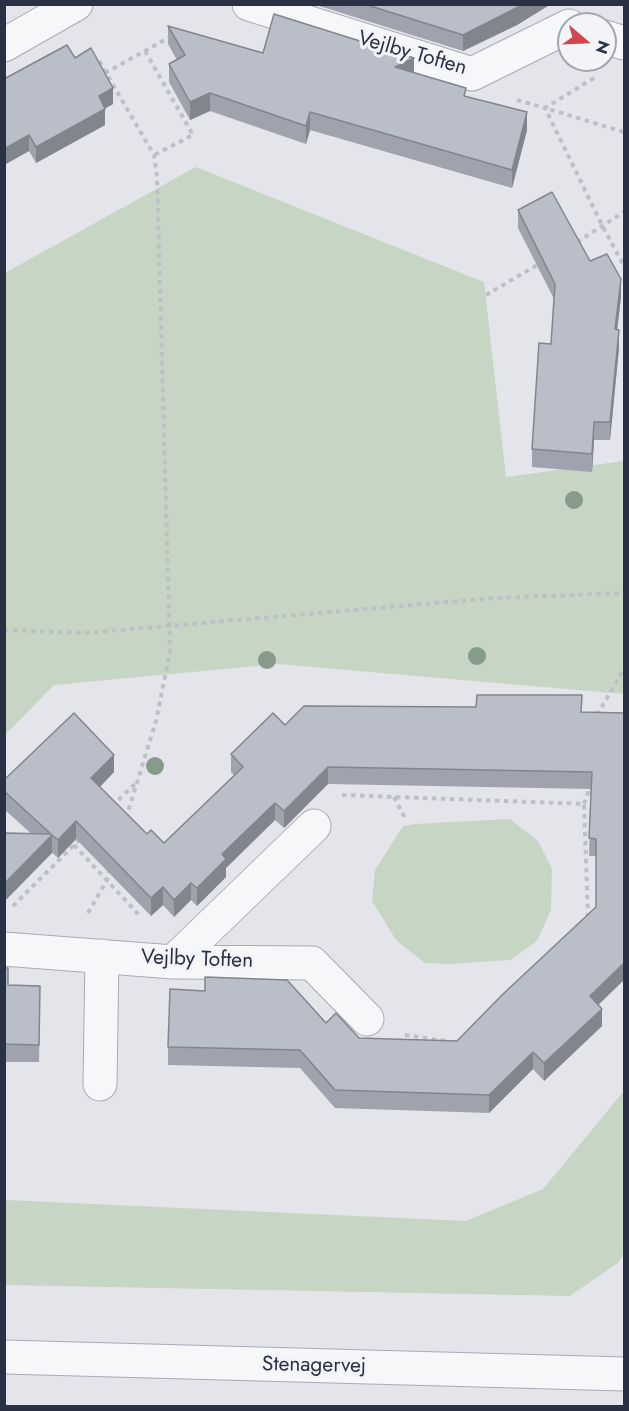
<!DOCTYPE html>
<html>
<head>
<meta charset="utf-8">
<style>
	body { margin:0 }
	#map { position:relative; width:629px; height:1411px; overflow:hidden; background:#e3e5eb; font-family:Jost,sans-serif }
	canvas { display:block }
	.frame { position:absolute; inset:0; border:6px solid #2a3144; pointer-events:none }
	.north { position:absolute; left:557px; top:12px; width:60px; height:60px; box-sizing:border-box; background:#f3f4f8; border:2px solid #a3a6b0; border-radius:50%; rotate:109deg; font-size:16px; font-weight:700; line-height:24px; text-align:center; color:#2a3144 }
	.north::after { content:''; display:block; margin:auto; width:21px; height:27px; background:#cf484d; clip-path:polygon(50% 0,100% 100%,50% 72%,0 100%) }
</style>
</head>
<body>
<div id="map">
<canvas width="629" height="1411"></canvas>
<div class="frame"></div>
<div class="north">N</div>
</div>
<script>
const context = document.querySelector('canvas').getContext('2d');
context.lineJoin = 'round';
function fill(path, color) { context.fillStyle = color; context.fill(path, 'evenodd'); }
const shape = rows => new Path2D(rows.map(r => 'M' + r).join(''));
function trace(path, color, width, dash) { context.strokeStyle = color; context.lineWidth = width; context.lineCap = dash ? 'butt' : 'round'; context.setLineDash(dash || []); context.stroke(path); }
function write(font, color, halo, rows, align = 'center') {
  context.font = font + ' Jost,sans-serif'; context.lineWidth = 6; context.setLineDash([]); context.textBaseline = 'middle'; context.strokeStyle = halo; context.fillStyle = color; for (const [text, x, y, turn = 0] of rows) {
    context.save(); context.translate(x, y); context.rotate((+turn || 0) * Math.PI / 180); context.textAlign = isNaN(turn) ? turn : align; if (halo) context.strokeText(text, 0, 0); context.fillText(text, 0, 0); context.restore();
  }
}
const green = shape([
	[196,167,484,282,506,477,624,461,624,694,278,664,54,685,5,735,5,273],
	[510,819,538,841,552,869,551,910,537,941,510,960,449,964,425,963,396,940,372,901,375,870,403,826,415,824],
	[624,1091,624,1252,619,1262,570,1296,5,1285,5,1200,466,1221,543,1189]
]);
const path = shape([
	[145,51,193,135,154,155],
	[99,61,154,155,157,177,170,652,156,721,126,818],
	[105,73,170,37],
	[594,78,545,108,624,132],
	[517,100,545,108,603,227,624,266],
	[577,242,624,212],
	[486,295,539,264],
	[4,630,85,633,494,598,624,593],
	[597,715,624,669],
	[342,795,584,804,588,918],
	[394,797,405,818],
	[584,804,591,785],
	[112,806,137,782],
	[74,845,141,917],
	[13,906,82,837],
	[88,913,107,880,110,868],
	[405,1035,445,1041]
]);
const minor = shape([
	[249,4,472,74,569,26],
	[605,37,624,43],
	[4,45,76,4],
	[4,949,173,962,312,963,367,1019],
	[173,962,314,826],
	[100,1084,102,956],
	[4,1357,624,1374]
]);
const trees = [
	[574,500],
	[477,656],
	[267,660],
	[155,766]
];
const wall = shape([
	[313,4,551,4,517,25,463,51],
	[168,26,263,53,414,72,466,96,527,130,512,188,310,130,306,144,210,111,190,120,169,82,169,64,177,60,168,44],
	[75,58,113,104,105,108,105,125,36,163,29,151,4,165,4,79],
	[518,210,590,261,621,297,617,330,619,348,610,440,594,440,592,472,532,467,532,449,551,344,554,299,518,228],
	[582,712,624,713,598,1005,602,1026,544,1081,533,1069,489,1113,335,1108,300,1068,168,1065,168,1047,326,1023,359,1038,457,1041,596,907,596,856,589,856,591,789,328,784,284,828,275,820,226,868,226,877,197,906,191,900,174,917,163,905,151,916,76,839,58,858,4,809,4,780,114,772,100,787,147,834,164,843,234,775,231,772,231,754,285,725],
	[4,968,8,985,40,1004,39,1062,4,1062]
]);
const shadedWall = shape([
	[524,4,551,4,517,25,463,51,463,35],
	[414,58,414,75,395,67],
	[113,88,113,104,99,112,99,96],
	[210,93,210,111,190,120,190,102],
	[105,109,105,125,36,163,36,147],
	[310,112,310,130,306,144,306,126],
	[527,112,527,130,512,188,512,170],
	[29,135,29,151,4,165,4,149],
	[621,279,621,297,615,347,615,329],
	[619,330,619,348,610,440,610,422],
	[594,422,594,440,592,472,592,454],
	[114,755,114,772,91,796,91,778],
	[328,767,328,784,284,828,284,811],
	[275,803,275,820,226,868,226,877,197,906,197,888,222,854],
	[76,821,76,839,58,858,58,840],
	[52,835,52,853,4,902,4,884],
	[191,883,191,900,174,917,174,900],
	[163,887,163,905,151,916,151,898],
	[624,963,624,980,590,1013,590,996],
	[602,1009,602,1026,544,1081,544,1063],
	[533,1052,533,1069,489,1113,489,1095]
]);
const building = shape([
	[364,4,524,4,463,35,364,4],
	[274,14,414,58,395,67,466,88,464,96,527,112,512,170,310,112,306,126,210,93,190,102,169,64,185,55,168,26,263,53,274,14],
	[67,45,75,58,91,48,113,88,99,96,105,109,36,147,29,135,4,149,4,79,67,45],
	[552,192,590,261,607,254,621,279,615,329,619,330,610,422,594,422,592,454,532,449,539,343,551,344,555,284,518,210,552,192],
	[477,695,582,695,581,712,624,713,624,963,590,996,602,1009,544,1063,533,1052,489,1095,335,1090,300,1050,168,1047,170,989,205,991,205,977,287,980,326,1023,336,1013,359,1038,457,1041,502,995,596,907,596,839,589,838,592,772,328,767,284,811,275,803,222,854,226,859,197,888,191,883,174,900,163,887,151,898,76,821,58,840,52,835,4,884,4,833,51,834,4,791,4,780,74,713,114,755,91,778,147,834,151,830,164,843,243,767,231,754,273,713,285,725,304,706,476,707,477,695],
	[4,968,8,968,8,985,40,986,39,1045,4,1044,4,968]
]);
const streetNames = [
	["Vejlby Toften",412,54,16],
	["Vejlby Toften",197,960,2],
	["Stenagervej",314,1366,1]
];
fill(green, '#c6d5c4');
trace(minor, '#a8abb6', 35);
trace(path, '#bdc0c6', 4, [4.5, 4.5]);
trace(minor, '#f6f7f9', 33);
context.fillStyle = '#869b89';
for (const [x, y] of trees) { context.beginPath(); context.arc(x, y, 9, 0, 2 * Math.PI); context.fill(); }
fill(wall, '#a0a3ad');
fill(shadedWall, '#82858d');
fill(building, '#babec9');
trace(building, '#82858d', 1.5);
write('21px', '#2a3144', '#f3f4f8', streetNames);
</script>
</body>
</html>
